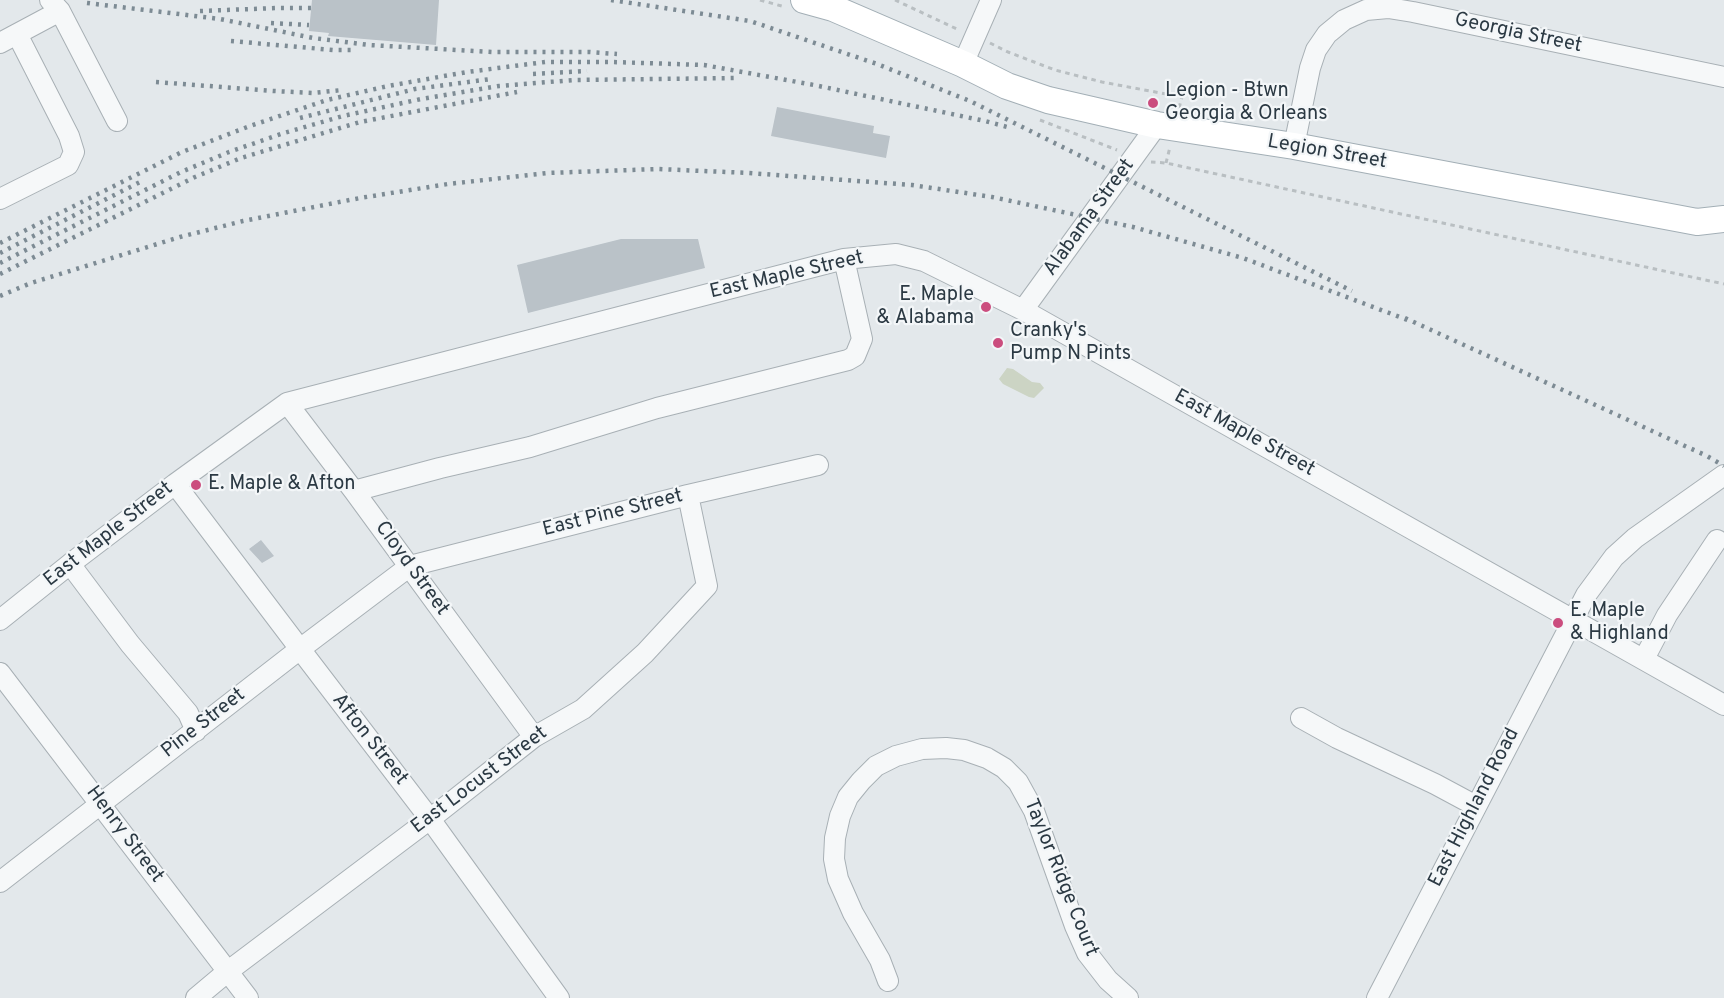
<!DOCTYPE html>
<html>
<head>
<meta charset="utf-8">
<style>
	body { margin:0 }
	canvas { display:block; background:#e3e8eb }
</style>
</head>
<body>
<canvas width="1724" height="998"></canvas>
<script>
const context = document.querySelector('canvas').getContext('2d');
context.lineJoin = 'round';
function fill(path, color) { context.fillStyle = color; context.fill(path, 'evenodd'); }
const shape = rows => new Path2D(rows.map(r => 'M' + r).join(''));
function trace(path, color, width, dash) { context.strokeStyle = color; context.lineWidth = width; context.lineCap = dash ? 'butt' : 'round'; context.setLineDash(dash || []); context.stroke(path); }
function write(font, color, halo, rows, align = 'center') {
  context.font = font + ' Overpass,sans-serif'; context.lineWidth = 4.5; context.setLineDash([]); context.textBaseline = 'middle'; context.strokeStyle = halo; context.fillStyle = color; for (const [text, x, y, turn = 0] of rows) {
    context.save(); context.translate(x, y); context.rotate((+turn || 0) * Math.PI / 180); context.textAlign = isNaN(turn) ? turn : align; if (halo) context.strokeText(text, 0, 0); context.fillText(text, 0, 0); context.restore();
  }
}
const green = shape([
	[1007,368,1013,369,1032,382,1040,383,1044,388,1034,398,1029,397,1003,384,999,379]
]);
const building = shape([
	[312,0,439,0,436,45,328,36,329,33,309,31],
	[777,107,874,126,873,133,890,136,886,158,771,136],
	[621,239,698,239,705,268,528,313,517,265],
	[261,540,274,556,262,563,249,549]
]);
const path = shape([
	[760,0,785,7],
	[895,0,959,30],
	[990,43,1008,52,1055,70,1102,82,1182,97,1179,108],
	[1040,120,1117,150],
	[1151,162,1166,163,1724,284],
	[1166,163,1170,147]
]);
const minor = shape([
	[50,0,60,11,117,121],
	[0,43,60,11],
	[963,64,991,0],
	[1294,146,1310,68,1316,50,1327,34,1344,20,1366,10,1388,8,1413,12,1724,77],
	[0,199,68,165,74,152,69,136,17,34],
	[1023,310,1157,125],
	[287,403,354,491,534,737],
	[175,484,300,649,430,819,559,998],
	[354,491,440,468,530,447,657,408,848,360,855,356,862,339,844,259],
	[70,564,130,644,188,713,196,731],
	[0,620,70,564,175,484,287,403,844,259,896,254,924,261,1023,310,1724,705],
	[1644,659,1667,615,1717,540],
	[0,673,248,998],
	[1301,718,1337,738,1435,784,1476,806],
	[0,882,300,649,410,566,688,495,818,465],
	[888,981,880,960,853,913,838,879,834,859,835,838,840,816,848,797,861,781,876,766,896,756,922,749,946,748,964,750,987,758,1004,768,1018,782,1034,811,1075,926,1087,953,1108,980,1128,998],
	[196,998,227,972,430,819,534,737,583,709,645,653,707,586,688,495],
	[1377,998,1586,595,1614,557,1635,538,1724,475]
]);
const major = shape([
	[804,0,833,8,963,64,1007,86,1048,100,1157,125,1294,146,1697,222,1724,219]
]);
const rail = shape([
	[611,0,750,21,877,64,970,101,1352,291],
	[87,3,220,19,313,38,369,45,493,52,589,52,617,54],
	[200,11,277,8,311,8],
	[271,23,309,25],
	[231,41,333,50,354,50],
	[533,74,587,71],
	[156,82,274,91,313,93,342,90],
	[300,118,415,89,491,79],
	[0,243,182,152,250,126,327,100,388,86,467,72,545,62,613,62,704,65,814,85,985,121,1011,128],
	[0,253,144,180],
	[0,263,181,172,229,152,284,133,343,116,421,99,499,86,574,80,739,78],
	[0,274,195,177,241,158,360,122,517,92],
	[0,296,31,283,180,237,243,221,360,198,448,184,547,173,658,169,749,173,912,185,992,197,1133,227,1243,258,1413,322],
	[1405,318,1707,456,1724,466]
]);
const markers = [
	[1153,103,6,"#cb4d7e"],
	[986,307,6,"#cb4d7e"],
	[998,343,6,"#cb4d7e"],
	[196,485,6,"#cb4d7e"],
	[1558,623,6,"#cb4d7e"]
];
const streetNames = [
	["Georgia Street",1518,34,12],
	["Legion Street",1327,153,10],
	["Alabama Street",1090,218,-54],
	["East Maple Street",787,276,-13],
	["East Maple Street",1244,434,29],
	["East Pine Street",613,514,-14],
	["East Maple Street",109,535,-38],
	["Cloyd Street",411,569,54],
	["Pine Street",204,724,-38],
	["Afton Street",369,740,52],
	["East Locust Street",480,781,-37],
	["East Highland Road",1475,808,-63],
	["Henry Street",124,835,53],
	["Taylor Ridge Court",1060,878,68]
];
const poiNames = [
	["Legion - Btwn",1165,92],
	["Georgia & Orleans",1165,115],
	["E. Maple",974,296,"right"],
	["& Alabama",974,319,"right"],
	["Cranky's",1010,332],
	["Pump N Pints",1010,355],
	["E. Maple & Afton",208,485],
	["E. Maple",1570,612],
	["& Highland",1570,635]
];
fill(green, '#ccd4c4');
fill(building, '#bac2c8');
trace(minor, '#a8b0b5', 22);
trace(major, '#a3afb6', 28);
trace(path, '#b9bfc2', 3, [4.5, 4.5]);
trace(minor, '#f6f8f9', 20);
trace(major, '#fff', 26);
trace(rail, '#7d8b94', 4.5, [3, 6]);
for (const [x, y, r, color] of markers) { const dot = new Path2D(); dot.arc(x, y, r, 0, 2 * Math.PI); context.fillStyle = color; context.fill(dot); trace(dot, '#f3f6f8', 2); }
write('20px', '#2b3943', '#f3f6f8', streetNames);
write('20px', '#2b3943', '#f3f6f8', poiNames, 'left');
</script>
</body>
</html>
